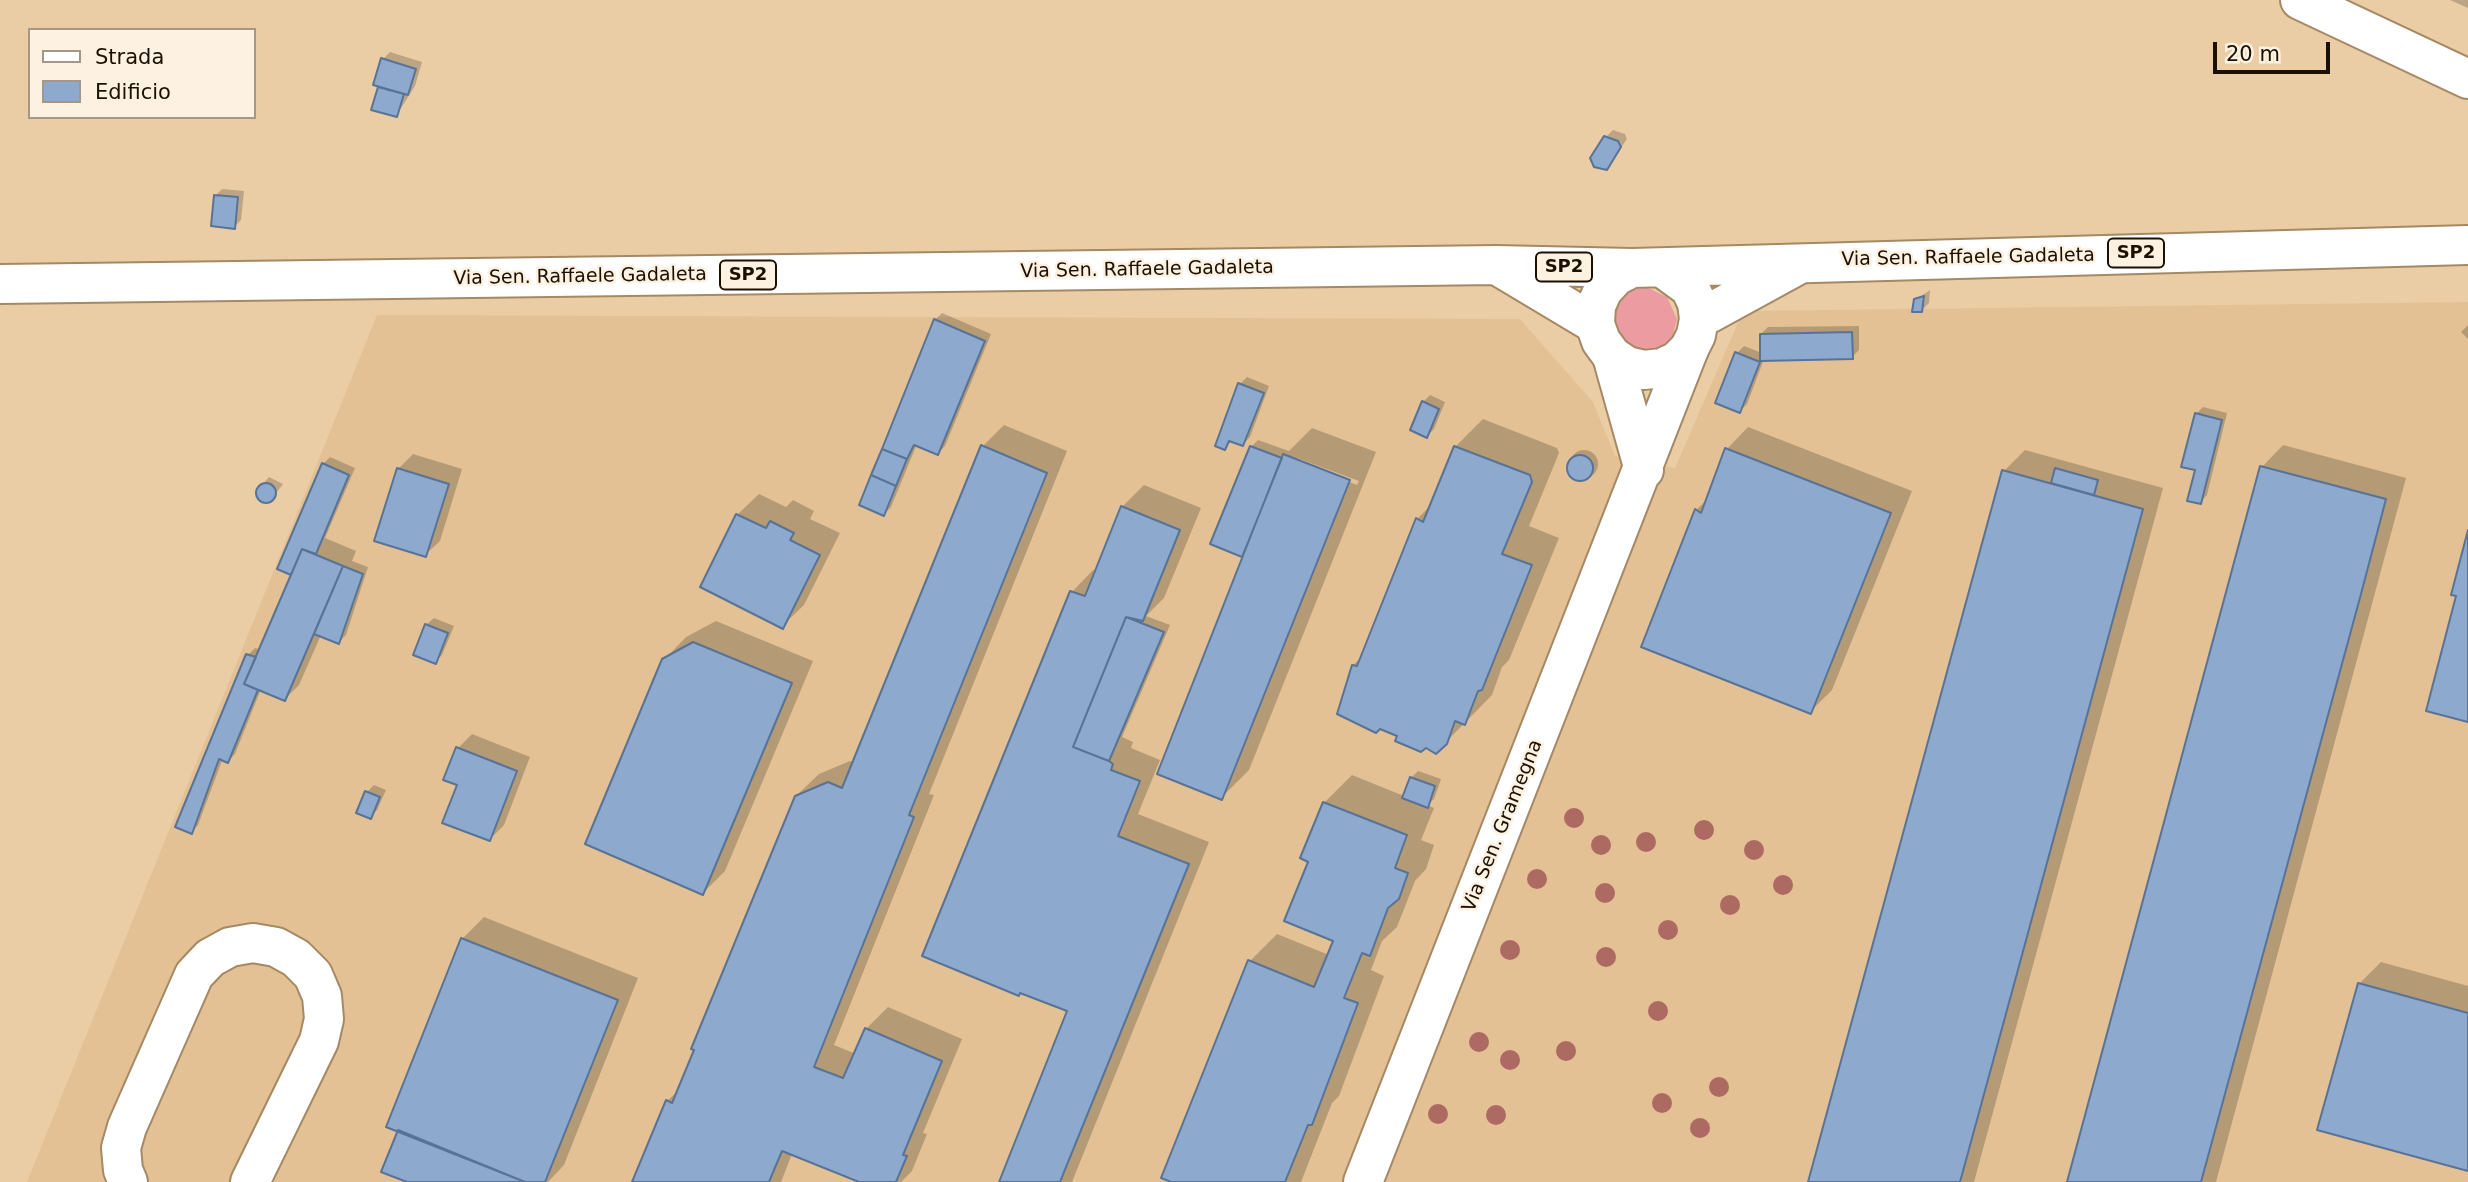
<!DOCTYPE html>
<html>
<head>
<meta charset="utf-8">
<style>
	body { margin:0 }
	#map { position:relative; width:2468px; height:1182px; overflow:hidden; background:#ebcda5; font-family:"DejaVu Sans",sans-serif }
	canvas { display:block }
	.legend { position:absolute; left:28px; top:28px; width:228px; height:91px; box-sizing:border-box; background:#fdf1e1; border:2px solid #a39788; margin:0; padding:9px 12px; list-style:none; font-size:21px; color:#1b1103 }
	.legend li { display:flex; align-items:center; gap:14px; height:35px }
	.legend b { width:35px; border:2px solid #a39788 }
	.scale { position:absolute; left:2213px; top:42px; width:117px; height:32px; box-sizing:border-box; border:4px solid #1b1103; border-top:0; padding-left:9px; font-size:21px; line-height:24px; white-space:nowrap; color:#1b1103; -webkit-text-stroke:5px #fdf1e1; paint-order:stroke }
</style>
</head>
<body>
<div id="map">
<canvas width="2468" height="1182"></canvas>
<ul class="legend">
<li><b style="height:9px;background:#fff"></b>Strada</li>
<li><b style="height:19px;background:#8daace"></b>Edificio</li>
</ul>
<div class="scale">20 m</div>
</div>
<script>
const context = document.querySelector('canvas').getContext('2d');
context.lineJoin = 'round';
function fill(path, color) { context.fillStyle = color; context.fill(path, 'evenodd'); }
const shape = rows => new Path2D(rows.map(r => 'M' + r).join(''));
function trace(path, color, width, dash) { context.strokeStyle = color; context.lineWidth = width; context.lineCap = dash ? 'butt' : 'round'; context.setLineDash(dash || []); context.stroke(path); }
function write(font, color, halo, rows, align = 'center') {
  context.font = font + ' "DejaVu Sans",sans-serif'; context.lineWidth = 5; context.setLineDash([]); context.textBaseline = 'middle'; context.strokeStyle = halo; context.fillStyle = color; for (const [text, x, y, turn = 0] of rows) {
    context.save(); context.translate(x, y); context.rotate((+turn || 0) * Math.PI / 180); context.textAlign = isNaN(turn) ? turn : align; if (halo) context.strokeText(text, 0, 0); context.fillText(text, 0, 0); context.restore();
  }
}
const built = shape([
	[2468,302,2468,1182,27,1182,377,315,1520,319,1593,402,1615,456,1675,468,1743,311]
]);
const green = shape([
	[1646,287,1667,297,1677,319,1671,342,1652,355,1618,347,1611,307,1625,292]
]);
const shadow = shape([
	[2450,0,2468,0,2468,8],
	[390,52,422,62,415,86,396,116,373,109,383,59],
	[1613,130,1625,134,1627,139,1607,168,1606,137],
	[222,189,244,191,241,220,234,227,215,196],
	[1930,290,1929,303,1922,310,1915,300],
	[942,313,991,334,945,446,938,453,917,444,891,507,884,514,935,320],
	[2468,325,2468,339,2461,332],
	[1859,326,1859,350,1852,357,1764,359,1747,404,1740,411,1737,353,1744,346,1762,353,1761,334,1768,327],
	[1247,377,1269,386,1250,437,1243,444,1232,440,1225,448,1240,384],
	[1430,395,1445,402,1434,429,1427,436,1423,402],
	[2203,407,2227,413,2207,495,2200,502,2196,414],
	[1483,419,1557,448,1559,453,1529,526,1559,538,1509,660,1502,667,1492,695,1445,743,1400,735,1353,665,1363,656,1417,519,1432,504,1455,447],
	[1004,425,1067,451,929,794,934,795,834,1045,856,1054,866,1029,888,1007,962,1039,923,1133,927,1134,912,1171,901,1182,864,1182,792,1154,781,1182,634,1182,667,1101,679,1090,796,796,819,774,850,761,854,762,983,446],
	[1748,427,1912,491,1832,690,1811,711,1696,510,1708,499,1727,449],
	[1312,428,1376,452,1249,770,1221,798,1248,550,1242,555,1251,447,1258,440,1289,451],
	[1297,458,1359,481,1357,485,1297,461],
	[2283,445,2406,478,2216,1182,2068,1182,2262,467],
	[2025,450,2163,488,1974,1182,1809,1182,2004,471],
	'1570 464a14 14 0 1 1 28 0a14 14 0 1 1-28 0Z',
	[413,454,462,469,440,541,425,555,398,469],
	[330,457,355,468,325,538,356,551,352,561,368,567,346,635,339,642,321,635,299,685,285,699,261,689,235,754,228,761,223,758,198,825,191,832,177,826,248,655,255,648,261,650,293,574,323,464],
	[269,477,283,484,271,500,256,492],
	[1144,485,1201,508,1164,598,1146,616,1170,625,1122,737,1133,742,1131,748,1160,760,1138,814,1209,842,1072,1182,1001,1182,1069,1010,1022,991,1019,994,1072,592,1093,570,1097,571,1122,507],
	[759,494,786,507,793,500,814,511,810,519,840,533,804,605,782,626,737,515],
	[434,618,454,626,442,655,435,662,415,654,427,624],
	[716,621,813,661,725,871,703,893,664,660,686,637],
	[472,734,530,757,504,825,490,839,459,784,458,748],
	[1418,771,1441,779,1434,799,1427,805,1434,808,1421,840,1434,845,1426,869,1415,881,1397,927,1382,941,1371,970,1384,976,1339,1096,1332,1103,1301,1182,1176,1182,1250,961,1277,934,1329,955,1335,940,1310,861,1324,803,1352,775,1404,796,1411,778],
	[374,785,386,790,377,810,370,817,367,792],
	[484,917,638,978,564,1165,548,1182,411,1182,400,1130,462,939],
	[2381,962,2468,986,2468,1169,2359,984]
]);
const building = shape([
	[381,58,416,69,408,95,373,85,381,58],
	[378,87,404,94,397,117,371,110,378,87],
	[1604,136,1618,141,1621,147,1607,170,1594,167,1590,158,1604,136],
	[214,195,238,197,235,229,211,226,214,195],
	[1924,296,1922,312,1912,312,1914,299,1924,296],
	[934,319,985,341,938,455,914,445,907,459,882,449,934,319],
	[1852,332,1853,359,1760,361,1760,334,1852,332],
	[1735,352,1760,362,1740,413,1715,403,1735,352],
	[1238,383,1264,393,1243,446,1229,441,1225,450,1215,446,1238,383],
	[1422,401,1439,409,1427,438,1410,430,1422,401],
	[2195,413,2222,420,2201,504,2187,501,2195,470,2181,467,2195,413],
	[981,445,1047,473,909,815,914,817,814,1067,843,1078,865,1028,942,1061,903,1155,907,1156,896,1182,859,1182,782,1151,769,1182,632,1182,666,1100,672,1103,694,1050,691,1049,795,796,828,782,842,788,981,445],
	[1250,446,1282,458,1242,557,1210,544,1250,446],
	[1454,446,1530,475,1532,482,1502,554,1532,565,1482,690,1478,691,1465,725,1455,721,1447,744,1436,754,1426,748,1421,752,1395,741,1397,736,1380,729,1376,733,1337,714,1352,665,1357,666,1416,518,1423,522,1454,446],
	[1725,448,1891,513,1811,714,1641,647,1695,509,1701,513,1725,448],
	[882,449,907,459,896,486,871,475,882,449],
	[1283,454,1350,480,1222,800,1157,774,1283,454],
	'1567 468a13 13 0 1 1 26 0a13 13 0 1 1-26 0Z',
	[322,463,349,475,316,554,302,549,291,575,277,569,322,463],
	[2260,466,2386,499,2361,594,2201,1182,2067,1182,2260,466],
	[397,468,449,484,426,557,374,541,397,468],
	[2055,468,2098,480,2094,495,2051,483,2055,468],
	[2002,470,2143,509,2022,955,1960,1182,1808,1182,2002,470],
	[871,475,896,486,884,516,859,505,871,475],
	'256 493a10 10 0 1 1 20 0a10 10 0 1 1-20 0Z',
	[1121,506,1180,530,1143,621,1126,617,1073,747,1109,761,1113,764,1111,770,1140,781,1118,836,1189,864,1060,1182,999,1182,1067,1011,1020,993,1019,996,922,956,1070,591,1085,596,1121,506],
	[736,514,766,528,770,521,794,533,790,540,820,555,783,629,700,587,736,514],
	[2468,530,2468,722,2426,711,2456,596,2451,595,2468,530],
	[302,549,343,566,285,701,244,684,302,549],
	[343,566,363,574,339,644,314,634,343,566],
	[1126,617,1164,632,1109,761,1073,747,1126,617],
	[425,624,448,633,436,664,413,655,425,624],
	[693,642,792,683,703,895,585,844,662,659,693,642],
	[246,654,256,657,244,684,258,690,228,763,219,759,192,834,175,827,246,654],
	[456,747,517,771,490,841,442,823,457,785,443,780,456,747],
	[1410,777,1435,786,1428,808,1402,798,1410,777],
	[365,791,380,797,371,819,356,813,365,791],
	[1323,802,1407,835,1395,868,1408,873,1399,899,1388,908,1370,956,1362,953,1344,998,1358,1003,1312,1125,1308,1125,1285,1182,1171,1182,1161,1178,1248,960,1314,987,1333,941,1284,921,1308,862,1300,858,1323,802],
	[461,938,618,1000,545,1182,525,1182,386,1127,461,938],
	[2358,983,2468,1013,2468,1171,2317,1130,2358,983],
	[398,1130,525,1182,407,1182,381,1172,398,1130]
]);
const minor = shape([
	[2300,0,2468,79],
	[1612,356,1644,470],
	[128,1182,123,1170,121,1148,127,1127,194,975,210,958,230,947,253,943,276,947,296,958,313,975,322,996,324,1019,319,1041,250,1182],
	[1363,1182,1689,349]
]);
const major = shape([
	[1498,266,1595,324],
	[1664,269,1690,288,1697,303,1699,319,1696,335,1689,349,1677,361,1662,368,1644,370,1627,366,1612,356,1601,341,1595,324,1596,306,1603,290,1616,276,1632,268,2468,245],
	[0,284,1496,265,1632,268],
	[1699,319,1796,266]
]);
const trees = [
	[1574,818],
	[1704,830],
	[1646,842],
	[1601,845],
	[1754,850],
	[1537,879],
	[1783,885],
	[1605,893],
	[1730,905],
	[1668,930],
	[1510,950],
	[1606,957],
	[1658,1011],
	[1479,1042],
	[1566,1051],
	[1510,1060],
	[1719,1087],
	[1662,1103],
	[1438,1114],
	[1496,1115],
	[1700,1128]
];
const shields = [
	[2136,253,56],
	[1564,267,56],
	[748,275,56]
];
const shieldNames = [
	["SP2",2136,253],
	["SP2",1564,267],
	["SP2",748,275]
];
const streetNames = [
	["Via Sen. Raffaele Gadaleta",1968,258,-1],
	["Via Sen. Raffaele Gadaleta",1147,270,-1],
	["Via Sen. Raffaele Gadaleta",580,277,-1],
	["Via Sen. Gramegna",1503,826,-68]
];
fill(built, '#e3c194');
fill(green, '#ec9ba1');
fill(shadow, '#0003');
fill(building, '#8daace');
trace(building, '#587395', 2);
trace(minor, '#a58964', 42);
trace(major, '#a58964', 42);
trace(minor, '#fff', 38);
trace(major, '#fff', 38);
context.fillStyle = '#ad6a63';
for (const [x, y] of trees) { context.beginPath(); context.arc(x, y, 10, 0, 2 * Math.PI); context.fill(); }
for (const [x, y, w] of shields) { const box = new Path2D(); box.roundRect(x - w / 2, y - 14.5, w, 29, 5); context.fillStyle = '#fdf1e1'; context.fill(box); trace(box, '#1b1103', 2); }
write('bold 18px', '#1b1103', null, shieldNames);
write('19px', '#1b1103', '#fdf1e1', streetNames);
</script>
</body>
</html>
